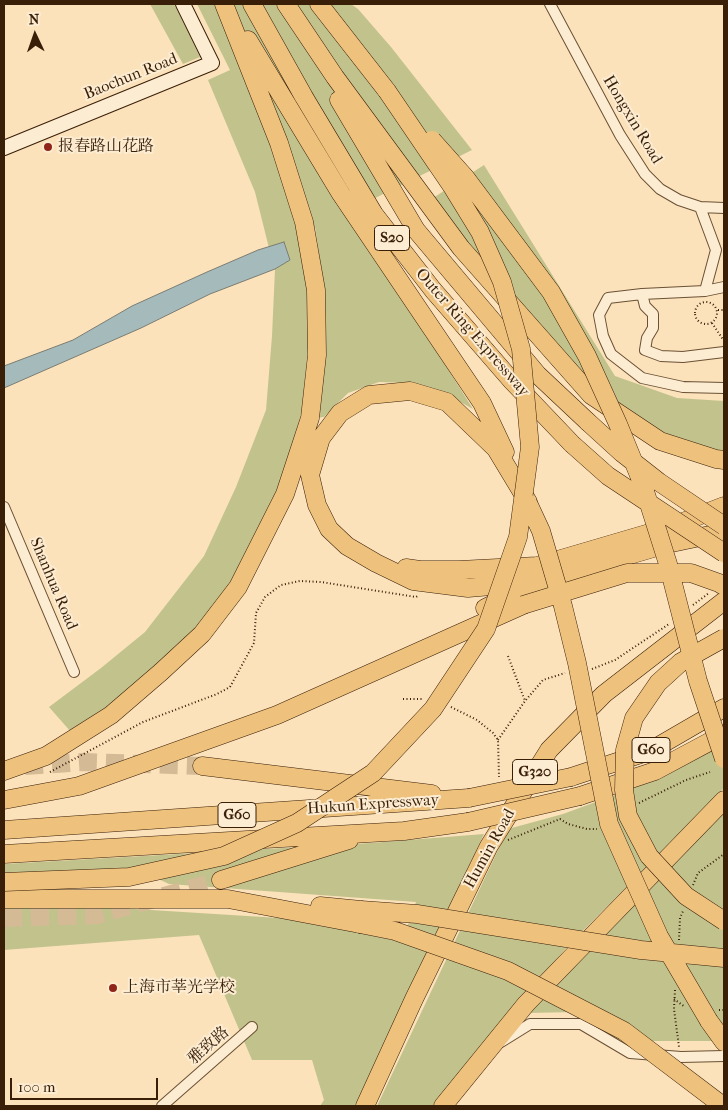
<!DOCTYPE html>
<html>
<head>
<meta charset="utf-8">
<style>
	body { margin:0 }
	#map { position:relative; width:728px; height:1110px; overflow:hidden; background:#fbe2ba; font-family:"IM FELL French Canon",serif }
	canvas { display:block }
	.frame { position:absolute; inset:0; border:5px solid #3a1f08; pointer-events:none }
	.north { position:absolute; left:10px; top:10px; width:50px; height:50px; -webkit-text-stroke:4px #fcecd2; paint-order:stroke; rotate:357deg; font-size:14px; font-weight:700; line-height:20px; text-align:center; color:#3a1f08 }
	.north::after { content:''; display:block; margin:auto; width:18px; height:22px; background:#3a1f08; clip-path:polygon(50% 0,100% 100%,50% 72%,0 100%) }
	.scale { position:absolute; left:10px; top:1078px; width:148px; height:22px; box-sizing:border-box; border:2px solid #3a1f08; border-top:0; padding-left:6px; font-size:15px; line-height:18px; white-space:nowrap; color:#3a1f08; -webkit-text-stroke:4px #fcecd2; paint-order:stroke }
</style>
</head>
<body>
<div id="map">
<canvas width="728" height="1110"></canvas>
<div class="frame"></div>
<div class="north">N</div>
<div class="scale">100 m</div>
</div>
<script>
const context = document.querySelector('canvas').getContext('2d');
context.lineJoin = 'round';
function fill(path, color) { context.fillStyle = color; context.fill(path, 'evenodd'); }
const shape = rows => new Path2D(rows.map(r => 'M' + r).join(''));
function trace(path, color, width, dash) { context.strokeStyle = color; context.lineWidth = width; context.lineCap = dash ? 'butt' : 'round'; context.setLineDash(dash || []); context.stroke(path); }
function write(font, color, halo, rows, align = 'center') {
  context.font = font + ' "IM FELL French Canon","Noto Serif SC",serif'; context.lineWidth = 4; context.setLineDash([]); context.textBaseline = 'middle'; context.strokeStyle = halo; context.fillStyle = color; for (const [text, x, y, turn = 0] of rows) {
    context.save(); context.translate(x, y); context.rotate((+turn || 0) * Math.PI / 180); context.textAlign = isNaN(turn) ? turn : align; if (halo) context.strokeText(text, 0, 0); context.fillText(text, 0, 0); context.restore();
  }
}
const green = shape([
	[150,4,174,4,200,57,183,64],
	[197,4,351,4,358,9,391,47,472,150,345,213,427,336,473,409,446,394,413,383,379,382,348,393,324,417,315,418,325,352,323,279,315,227,299,234,306,261,310,327,302,410,282,482,228,590,186,644,136,688,71,732,49,707,101,668,145,632,204,556,236,487,266,410,272,336,275,269,290,260,284,242,269,248,255,192,208,80,230,70],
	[484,165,615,376,677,398,724,401,724,452,685,443,642,424,581,378,474,255,433,198],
	[724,743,724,788,567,947,515,1007,433,1106,377,1106,508,829,563,814,631,789],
	[724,811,724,1041,650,1041,575,1012,528,1013],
	[484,834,355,1106,320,1106,324,1100,312,1060,252,1060,199,935,4,950,4,908,103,907,295,919,402,942,416,902,169,884,135,868,4,875,4,864,371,843]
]);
const water = shape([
	[284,242,290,260,275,269,210,294,141,328,4,388,4,366,73,340,132,306,207,272,258,250,284,242]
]);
const highwayTunnel = shape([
	[25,766,84,762,202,766],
	[4,918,97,915,221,880]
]);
const path = shape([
	'695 313a11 11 0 1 1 22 0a11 11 0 1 1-22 0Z',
	[718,310,724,310],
	[712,323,724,341],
	[693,605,709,593],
	[508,656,525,701],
	[592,669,615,660,669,624],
	[403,699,423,699],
	[451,707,477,720,493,733,498,740,499,777],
	[498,740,525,701,543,680,565,673],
	[50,772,143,722,217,694,230,687,254,643,256,613,265,597,281,585,300,581,321,582,416,597,419,595],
	[639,803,686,780,710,772],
	[508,840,560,819,568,824,587,829,597,829],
	[693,885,698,873,724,854],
	[679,940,680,918,683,911],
	[675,990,674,1009,679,1047],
	[674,999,685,1007],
	[719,1010,724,1010]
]);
const street = shape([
	[550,4,620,135,645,174,660,189,679,200,700,207,724,208],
	[700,207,716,250,705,291],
	[724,287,705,291,642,294,645,306,653,314,653,328,647,338,645,350,661,356,683,357,724,352],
	[642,294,608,298,599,315,603,336,611,354,642,378,683,387,724,388],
	[4,507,74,672],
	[501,1042,530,1024,581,1024,630,1053,681,1057,724,1056],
	[162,1106,252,1027]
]);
const secondary = shape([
	[4,148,212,63,183,4]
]);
const highway = shape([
	[252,4,304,97,374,214,433,290,512,381,572,444],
	[286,4,335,77,461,248,591,395,660,441,716,459,724,460],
	[319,4,387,91],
	[248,40,341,194,482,403,505,452],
	[339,100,416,230,538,375,588,422],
	[528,502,496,449,447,402,410,391,369,395,340,413,321,438,310,475,317,505,329,529,347,546,376,563,413,581,468,588,538,582],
	[406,568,420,570,459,570,537,566,670,527,724,506],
	[485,608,538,582,667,544,724,532],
	[202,766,432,794],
	[4,771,46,756,111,715,161,672,202,634,238,587,285,494,310,418,317,355,316,290,304,222,279,143,224,4],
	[571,777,650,751,724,708],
	[580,796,655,771,724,734],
	[4,800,79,786,277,715,523,605],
	[4,830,469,798],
	[4,854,404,831,468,822],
	[221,880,349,840],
	[4,899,228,899,360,924],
	[320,906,361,910],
	[709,1021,724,1042],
	[365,1106,414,999,489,846,549,750,604,694,724,601],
	[443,1106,526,1004,724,800]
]);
const highwayBridge = shape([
	[432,140,465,177,551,292,587,356,618,424,643,485,668,564,698,681,724,759],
	[588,422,622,453,659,482,724,526],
	[572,444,608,476,724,553],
	[528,503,541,531,563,606,577,663,609,824,659,936,709,1021],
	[523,605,627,573,691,573,719,583,724,586],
	[724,638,681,662,658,683,634,718,625,750,624,790,628,816,649,856,686,896,724,921],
	[469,798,571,777],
	[468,822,580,796],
	[4,882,129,877,224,856,297,823,373,773,433,709,486,629,518,537,530,447,521,349,502,282,480,232,453,188,387,91],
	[361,910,417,914,641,950,724,958],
	[360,924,395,931,508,971,624,1031,723,1106]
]);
const markers = [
	[48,147,5,"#8f2418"],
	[113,988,5,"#8f2418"]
];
const shields = [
	[392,238,35],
	[651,750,38],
	[535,772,45],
	[237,815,38]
];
const shieldNames = [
	["S20",392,238],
	["G60",651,750],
	["G320",535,772],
	["G60",237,815]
];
const streetNames = [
	["Baochun Road",131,77,-22],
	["Hongxin Road",632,120,59],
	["Outer Ring Expressway",472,333,49],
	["Shanhua Road",53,584,67],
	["Hukun Expressway",373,805,-4],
	["Humin Road",490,849,-61],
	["雅致路",209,1046,-41]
];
const poiNames = [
	["报春路山花路",58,147],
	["上海市莘光学校",123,988]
];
fill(green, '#c2c28d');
fill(water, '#a5babb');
trace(water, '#7a7c73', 1);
trace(highwayTunnel, '#d4bb96', 18, [18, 9]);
trace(street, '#6a5034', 12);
trace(secondary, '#3a1f08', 16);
trace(highway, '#3a1f08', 19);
trace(path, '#3a1f08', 2, [1, 2.5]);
trace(street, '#fcecd2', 10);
trace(secondary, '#fcecd2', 14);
trace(highway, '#eec17d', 18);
trace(highwayBridge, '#3a1f08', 19, []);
trace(highwayBridge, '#eec17d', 18);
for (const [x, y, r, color] of markers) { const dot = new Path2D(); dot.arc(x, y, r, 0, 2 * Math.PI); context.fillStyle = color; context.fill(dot); trace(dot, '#fcecd2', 2); }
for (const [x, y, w] of shields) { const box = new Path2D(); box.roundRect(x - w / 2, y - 12.5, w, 25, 4); context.fillStyle = '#fcecd2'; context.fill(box); trace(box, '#3a1f08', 1); }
write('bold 15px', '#3a1f08', null, shieldNames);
write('16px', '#3a1f08', '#fcecd2', streetNames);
write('16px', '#3a1f08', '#fcecd2', poiNames, 'left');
</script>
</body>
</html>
